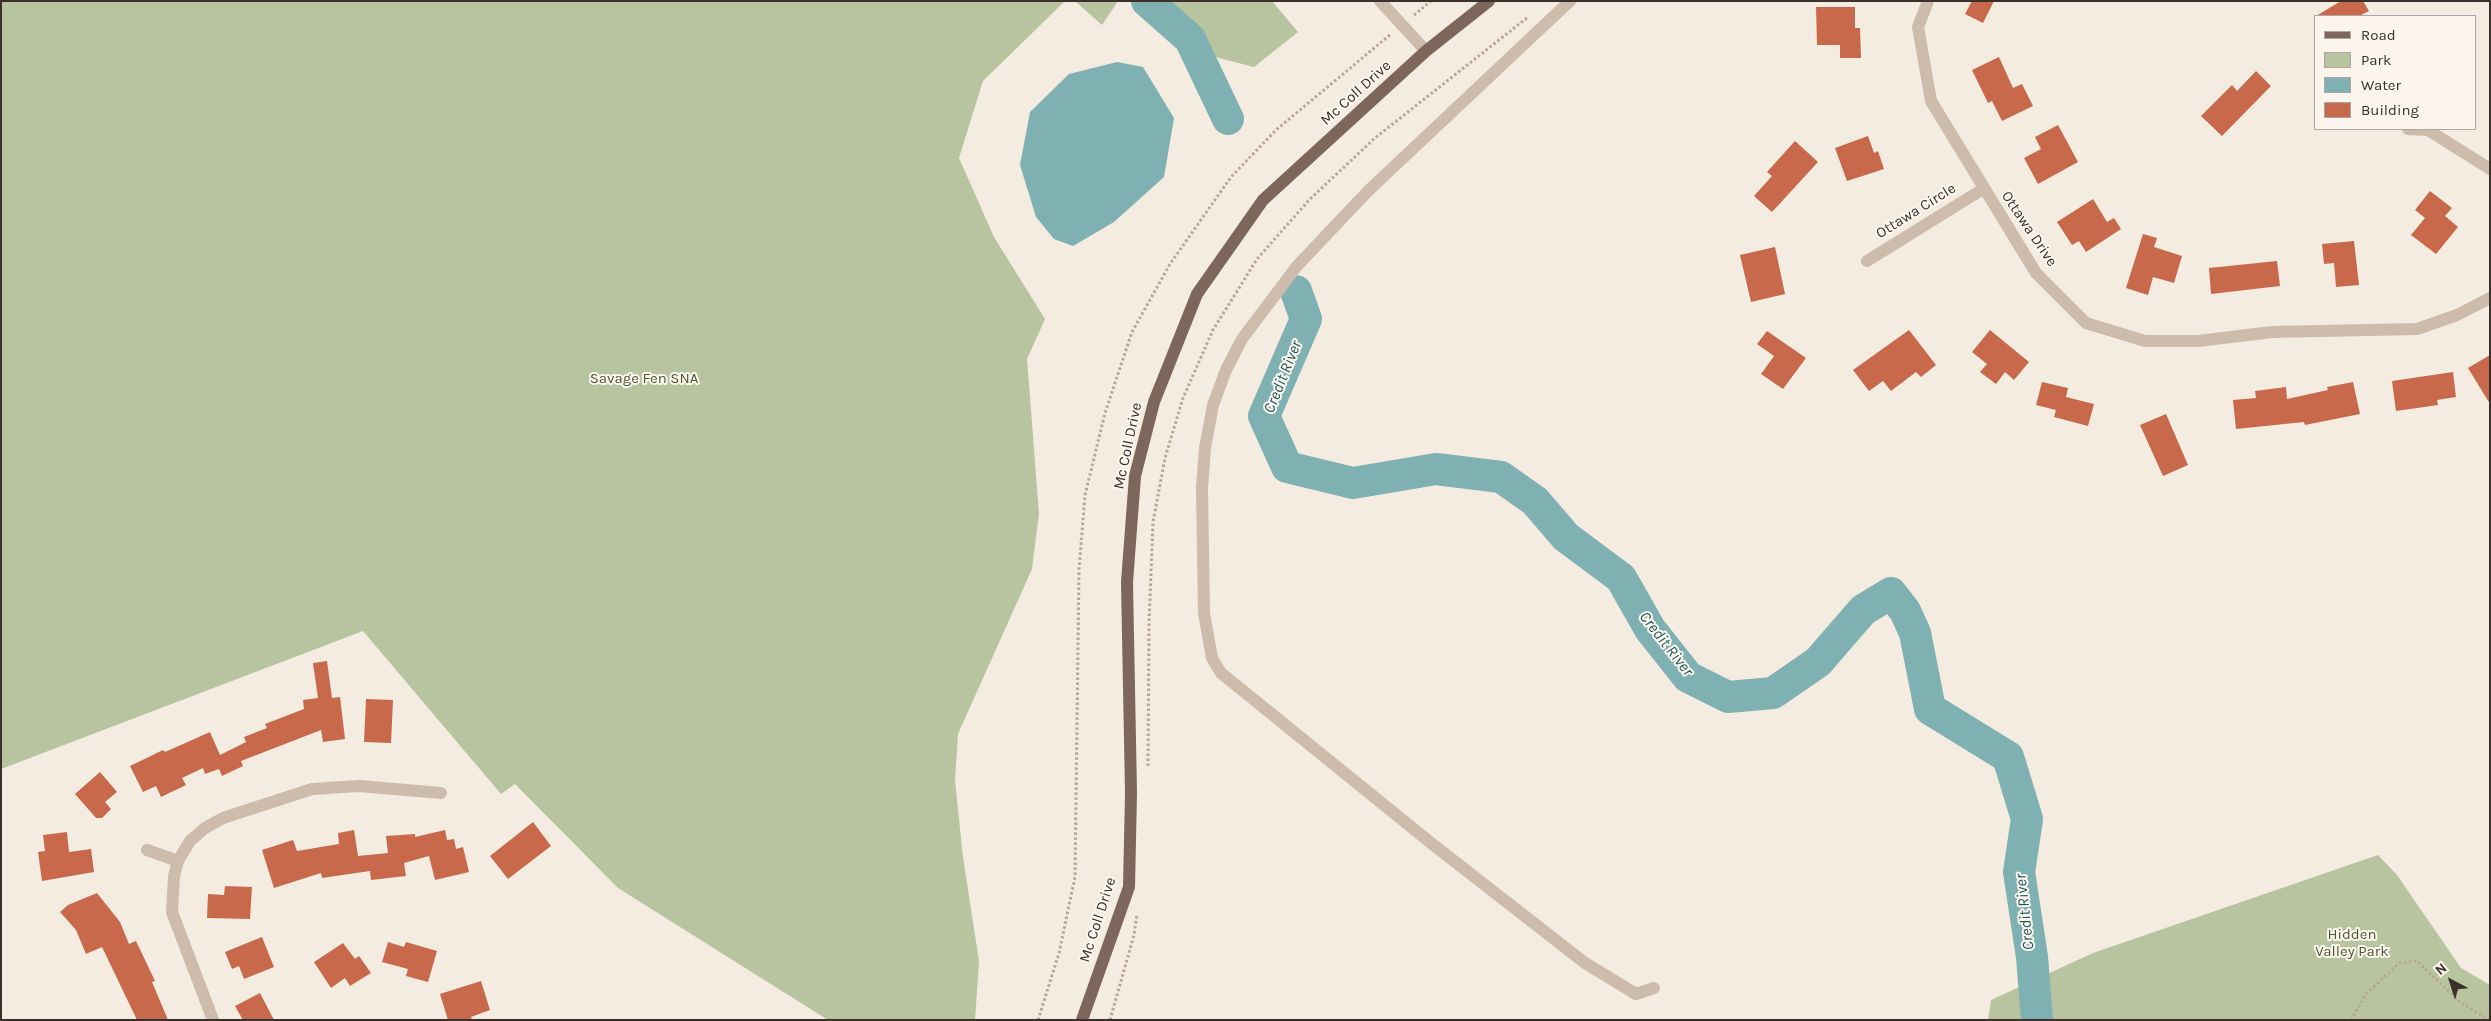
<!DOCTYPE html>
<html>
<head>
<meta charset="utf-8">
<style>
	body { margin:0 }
	#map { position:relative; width:2491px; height:1021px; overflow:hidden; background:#f4ebe1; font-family:Karla,sans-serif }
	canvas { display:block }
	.frame { position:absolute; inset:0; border:2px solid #3b302b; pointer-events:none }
	.legend { position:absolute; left:2314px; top:15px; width:162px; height:115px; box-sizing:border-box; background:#fbf5ee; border:1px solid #aea6a0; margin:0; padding:6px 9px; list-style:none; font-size:15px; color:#3b302b }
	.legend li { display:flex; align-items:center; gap:10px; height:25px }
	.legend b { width:25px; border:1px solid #aea6a0 }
	.north { position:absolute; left:2426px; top:956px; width:50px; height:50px; -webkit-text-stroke:4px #fbf5ee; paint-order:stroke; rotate:320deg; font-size:14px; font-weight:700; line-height:20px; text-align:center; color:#3b302b }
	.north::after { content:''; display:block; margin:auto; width:18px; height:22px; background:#3b302b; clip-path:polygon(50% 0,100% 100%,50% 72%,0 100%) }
</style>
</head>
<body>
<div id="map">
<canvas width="2491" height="1021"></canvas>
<div class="frame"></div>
<ul class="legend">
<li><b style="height:6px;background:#7d675c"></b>Road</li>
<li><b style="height:14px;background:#b8c4a0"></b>Park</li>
<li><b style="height:14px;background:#7fb0b2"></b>Water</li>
<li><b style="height:14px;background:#c8694b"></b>Building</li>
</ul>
<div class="north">N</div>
</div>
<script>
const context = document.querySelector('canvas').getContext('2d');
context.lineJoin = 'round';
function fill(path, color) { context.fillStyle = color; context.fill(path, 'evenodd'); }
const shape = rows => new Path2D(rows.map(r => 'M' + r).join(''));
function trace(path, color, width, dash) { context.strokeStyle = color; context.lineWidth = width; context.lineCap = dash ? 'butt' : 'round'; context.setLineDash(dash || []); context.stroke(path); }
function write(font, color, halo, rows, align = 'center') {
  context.font = font + ' Karla,sans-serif'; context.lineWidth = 4; context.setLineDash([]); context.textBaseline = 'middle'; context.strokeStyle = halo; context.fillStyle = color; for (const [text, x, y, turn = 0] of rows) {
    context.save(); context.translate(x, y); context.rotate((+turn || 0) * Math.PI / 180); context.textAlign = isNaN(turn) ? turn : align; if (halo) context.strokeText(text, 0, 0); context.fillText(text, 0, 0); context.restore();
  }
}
const green = shape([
	[1,1,1065,1,983,81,959,158,994,237,1045,319,1027,359,1039,514,1032,569,958,734,955,781,963,857,979,961,975,1020,828,1020,618,888,515,784,501,794,363,631,1,769],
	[1075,1,1118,1,1102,25],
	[1138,1,1272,1,1298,32,1254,67,1180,48,1176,20],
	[2378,855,2397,875,2461,968,2490,985,2490,1020,1988,1020,1991,1000,2093,953]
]);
const water = shape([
	[1117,62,1143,67,1174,118,1164,177,1114,222,1073,246,1054,239,1036,217,1020,165,1030,112,1069,74]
]);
const river = shape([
	[1147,1,1190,39,1228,119],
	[1296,291,1306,319,1264,416,1287,467,1353,483,1436,469,1501,477,1535,501,1566,537,1621,578,1650,629,1688,677,1728,697,1773,693,1818,662,1863,610,1891,593,1905,611,1915,633,1930,709,2008,757,2027,819,2019,872,2032,957,2037,1020]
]);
const building = shape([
	[1972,1,1994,1,1983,23,1965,14],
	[2341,1,2363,1,2369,11,2359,16,2316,16],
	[1816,7,1855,7,1855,28,1860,28,1861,58,1840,58,1840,45,1817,45],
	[1999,57,2013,88,2022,84,2033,106,2002,121,1992,101,1988,103,1972,70],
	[2256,71,2271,86,2222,136,2201,116,2232,85,2237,91],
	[2058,125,2078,162,2038,184,2024,158,2041,149,2035,137],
	[1868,136,1874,153,1878,151,1884,169,1847,181,1835,148],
	[1795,141,1818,162,1772,212,1754,196,1772,176,1767,172],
	[2430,191,2452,208,2445,216,2458,227,2436,254,2411,235,2425,218,2415,210],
	[2093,199,2107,222,2114,218,2121,229,2086,252,2079,241,2072,245,2057,222],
	[2143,234,2157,238,2154,247,2182,256,2174,283,2153,277,2148,295,2126,288],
	[2354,241,2359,285,2336,287,2334,263,2324,264,2322,244],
	[1775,247,1785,294,1751,302,1740,255],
	[2277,261,2280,286,2211,294,2209,268],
	[1909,330,1936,365,1921,377,1916,372,1891,391,1883,381,1869,391,1853,370],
	[1990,330,2029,362,2014,380,2005,372,1996,384,1980,372,1987,364,1972,352],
	[1767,331,1806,358,1783,389,1761,374,1774,356,1757,344],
	[2490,355,2490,404,2468,368],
	[2453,372,2456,397,2437,400,2438,405,2396,411,2392,381],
	[2042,382,2068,388,2066,397,2094,404,2088,426,2054,417,2056,410,2036,405],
	[2353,382,2360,414,2305,425,2304,422,2236,429,2233,400,2256,398,2255,391,2286,387,2287,399,2328,390,2327,387],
	[2166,414,2188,465,2163,476,2140,425],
	[327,661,332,698,340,697,345,739,323,742,321,730,241,761,243,766,222,776,219,769,205,774,203,768,182,778,186,785,161,797,156,786,143,792,130,766,163,750,165,752,210,732,220,755,246,742,244,737,267,728,265,724,304,709,303,700,318,698,313,663],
	[366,699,393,700,391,743,364,742],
	[100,772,117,792,105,802,111,809,102,818,96,818,75,794],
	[533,822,551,846,508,879,490,856],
	[354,830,358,856,388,853,386,836,415,834,415,837,445,830,447,840,454,839,456,849,463,847,469,872,435,880,429,856,404,863,406,876,371,880,370,871,322,878,321,873,274,888,262,850,293,840,297,851,339,844,338,833],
	[67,832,69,852,91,849,94,872,42,881,38,852,45,851,43,835],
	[225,886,252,887,250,919,207,918,208,894,224,895],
	[97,893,120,922,129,944,136,941,155,981,152,982,168,1020,137,1020,102,947,86,954,76,930,60,912,68,905],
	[262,937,274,967,244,979,239,966,232,969,225,952],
	[388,942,404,947,406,942,437,951,428,982,406,976,408,969,382,962],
	[343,943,355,959,359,956,371,973,350,986,345,978,331,988,314,962],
	[481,981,490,1010,471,1017,472,1020,448,1020,440,994],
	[260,993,274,1020,243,1020,235,1006]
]);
const path = shape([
	[1414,15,1431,1],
	[1148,766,1149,624,1153,522,1165,458,1183,398,1213,330,1257,259,1310,199,1375,138,1528,17],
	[1038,1020,1059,953,1075,877,1079,570,1085,495,1105,413,1132,332,1170,264,1231,177,1276,130,1391,34],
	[1110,1020,1134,935,1137,914],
	[2351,1020,2367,993,2399,963,2417,961,2460,1002,2489,1020]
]);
const minor = shape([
	[1380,1,1426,51],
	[1570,1,1368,191,1297,266,1242,339,1226,370,1213,405,1205,448,1202,488,1204,613,1212,658,1221,673,1431,843,1585,963,1636,994,1654,988],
	[1928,1,1918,27,1931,101,2036,273,2086,323,2145,341,2198,341,2272,332,2417,329,2457,315,2490,298],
	[2408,129,2428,130,2490,169],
	[1867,261,1983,189],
	[147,850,178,861],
	[213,1020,172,912,174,876,178,861,190,841,205,828,223,818,312,789,359,786,441,793]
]);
const major = shape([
	[1082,1020,1129,887,1131,793,1127,582,1135,476,1154,402,1197,294,1263,200,1426,51,1489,1]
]);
const streetNames = [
	["Mc Coll Drive",1356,93,-42],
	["Ottawa Circle",1916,211,-32],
	["Ottawa Drive",2029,229,56],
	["Mc Coll Drive",1128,446,-78],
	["Mc Coll Drive",1098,920,-72]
];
const parkNames = [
	["Savage Fen SNA",644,379],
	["Hidden",2352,935],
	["Valley Park",2352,952]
];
const waterNames = [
	["Credit River",1283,377,-68],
	["Credit River",1666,644,52],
	["Credit River",2025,912,-96]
];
fill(green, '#b8c4a0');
fill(water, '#7fb0b2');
trace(river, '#7fb0b2', 32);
fill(building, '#c8694b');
trace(path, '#b9a596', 3, [2.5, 2.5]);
trace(minor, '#cdbbac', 12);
trace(major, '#7d675c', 12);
write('15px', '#3b302b', '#fbf5ee', streetNames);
write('15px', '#4a5a2e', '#fbf5ee', parkNames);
write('italic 16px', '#1f5a5e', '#fbf5ee', waterNames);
</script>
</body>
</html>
